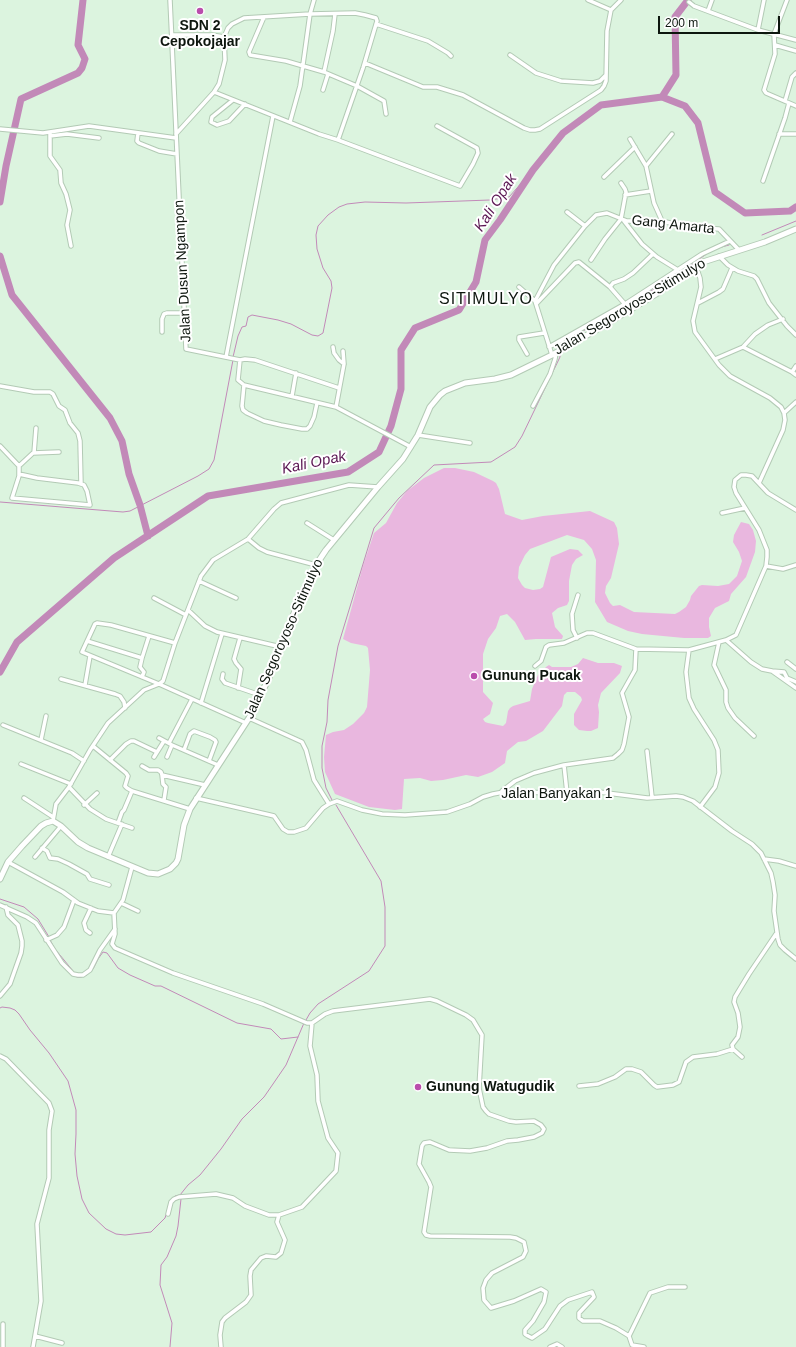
<!DOCTYPE html>
<html>
<head>
<meta charset="utf-8">
<style>
	body { margin:0 }
	#map { position:relative; width:796px; height:1347px; overflow:hidden; background:#dcf4df; font-family:Helvetica,sans-serif }
	canvas { display:block }
	.scale { position:absolute; left:658px; top:16px; width:122px; height:18px; box-sizing:border-box; border:2px solid #0d160e; border-top:0; padding-left:5px; font-size:12px; line-height:14px; white-space:nowrap; color:#0d160e; -webkit-text-stroke:3px #fff; paint-order:stroke }
</style>
</head>
<body>
<div id="map">
<canvas width="796" height="1347"></canvas>
<div class="scale">200 m</div>
</div>
<script>
const context = document.querySelector('canvas').getContext('2d');
context.lineJoin = 'round';
function fill(path, color) { context.fillStyle = color; context.fill(path, 'evenodd'); }
const shape = rows => new Path2D(rows.map(r => 'M' + r).join(''));
function trace(path, color, width, dash) { context.strokeStyle = color; context.lineWidth = width; context.lineCap = dash ? 'butt' : 'round'; context.setLineDash(dash || []); context.stroke(path); }
function write(font, color, halo, rows, align = 'center') {
  context.font = font + ' Helvetica,sans-serif'; context.lineWidth = 4; context.setLineDash([]); context.textBaseline = 'middle'; context.strokeStyle = halo; context.fillStyle = color; for (const [text, x, y, turn = 0] of rows) {
    context.save(); context.translate(x, y); context.rotate((+turn || 0) * Math.PI / 180); context.textAlign = isNaN(turn) ? turn : align; if (halo) context.strokeText(text, 0, 0); context.fillText(text, 0, 0); context.restore();
  }
}
const green = shape([
	[444,468,455,468,474,472,493,481,496,483,499,489,505,514,522,520,543,516,590,511,614,522,617,528,619,544,611,578,606,586,605,593,610,603,613,606,620,605,634,612,675,614,679,612,686,607,690,600,691,596,699,586,702,585,718,586,729,584,737,576,742,561,739,552,733,542,734,535,741,522,749,524,753,530,756,541,755,552,746,577,731,594,729,601,715,608,709,618,709,627,711,636,708,638,684,638,642,634,628,631,607,622,595,602,596,560,592,549,584,540,567,535,530,549,525,555,519,567,518,578,522,585,525,588,533,590,540,589,543,587,551,557,570,549,578,550,583,555,576,559,572,565,569,581,569,601,567,605,558,608,552,613,555,627,563,636,562,639,536,639,525,640,515,622,507,614,500,616,496,628,488,639,483,654,483,692,493,703,490,714,483,719,485,722,488,723,503,726,506,723,508,711,510,708,513,706,530,701,532,689,538,675,546,667,549,665,552,667,571,667,578,664,583,658,598,663,614,663,622,666,620,673,601,693,598,705,599,712,598,728,591,731,587,731,579,730,574,725,574,714,582,700,581,697,575,692,567,692,564,695,562,706,543,731,526,741,518,742,507,751,505,763,492,772,478,777,466,775,443,780,431,781,420,778,404,779,402,809,395,810,369,807,335,794,325,772,324,757,326,735,333,732,344,730,353,724,364,713,367,707,370,670,368,648,366,646,351,643,343,639,363,566,374,533,386,523,397,503,407,491,424,478]
]);
const stream = shape([
	[762,235,796,221],
	[718,248,729,245],
	[681,272,708,253],
	[558,349,557,346,564,342,625,307,679,274],
	[233,357,238,336,242,327,246,326,248,317,252,315,278,320,291,324,312,335,318,336,323,333,332,288,331,281,323,268,317,249,316,235,318,226,328,215,339,207,347,204,365,202,406,203,490,200,509,197,533,170],
	[0,502,123,512,130,511,198,476,209,469,214,460,233,360],
	[332,800,326,788,322,768,322,746,327,722,328,700,338,646,374,528,399,498,434,465,491,462,515,447,522,436,560,357,560,354],
	[0,899,24,907,38,919,49,937],
	[50,940,55,949,73,971],
	[77,977,81,977,87,975,93,969,98,959,103,952,107,953,118,968,130,975,155,986,161,986,237,1023,271,1029,281,1039,298,1037],
	[0,1008,2,1007,10,1008,15,1010,19,1014,30,1030,49,1053,68,1081,76,1110,76,1134,75,1154,77,1176,82,1199,89,1213,106,1229,116,1234,125,1235,151,1232,165,1218,167,1212],
	[306,1020,310,1013,318,1004,369,971,385,946,385,907,381,881,336,805],
	[171,1200,175,1196,180,1195,188,1185,200,1175,221,1149,242,1119,264,1097,273,1084,286,1065,304,1023],
	[170,1347,172,1323,160,1285,161,1265,167,1257,176,1236,178,1226,181,1199]
]);
const river = shape([
	[662,97,676,75,675,17,688,0],
	[0,202,6,166,21,99,78,73,82,68,85,59,78,45,83,0],
	[0,256,12,295,110,418,122,441,129,474,140,505,148,536],
	[0,672,17,642,114,558,208,496,348,472,379,452,391,426,401,389,401,350,415,328,459,310,476,282,485,240,500,220,533,170,563,133,601,105,662,97,685,106,698,123,715,192,745,213,790,211,796,207]
]);
const street = shape([
	[170,0,186,349,240,360,238,380,244,385,336,407,344,364,343,351],
	[588,0,611,10,621,0],
	[764,0,758,30,796,40],
	[787,0,774,34,775,54,764,90,766,93,796,106],
	[689,2,694,6,758,30],
	[708,11,712,0],
	[264,17,249,52,250,55,286,61,324,72,357,86,384,101,386,114],
	[376,24,428,41,448,53,451,56],
	[172,35,212,35,224,37],
	[775,45,796,51],
	[510,55,536,73,561,81,593,83,600,81,606,75],
	[365,63,423,87,437,87,463,95,524,128,530,130,535,130,540,129,601,90,604,86,606,81,607,31,611,10],
	[324,72,333,31,335,14],
	[323,90,328,74],
	[233,100,212,117,211,122,217,125,229,121,245,104],
	[785,101,792,77,796,73],
	[290,122,300,86,310,14,314,0],
	[0,129,43,133,89,126,176,138],
	[50,133,50,156,60,170,61,183,66,194,70,210,67,225,71,246],
	[138,133,137,141,139,143,159,151,177,154],
	[176,134,214,92,219,84,225,60,224,37,228,28,232,24,244,18,310,14,355,13,365,15,376,18,377,21,363,68,338,140,319,134,214,92],
	[779,134,796,134],
	[50,136,67,134,99,138],
	[630,139,646,166,654,203,662,221],
	[338,140,460,186,473,164,478,153,477,148,437,126],
	[646,166,672,134],
	[604,177,635,147],
	[763,181,785,118,789,103],
	[625,195,651,191],
	[567,212,585,226],
	[624,221,642,244,657,257,678,270,683,275],
	[719,256,728,265,738,271,754,276,757,279,769,303,787,326,796,335],
	[591,260,605,239,621,219,626,192,625,189,621,183],
	[694,267,698,272,700,278,701,287,693,321,695,332,719,365,730,376,770,398,781,407,784,413,785,420,783,430,759,483],
	[519,287,535,301,552,355],
	[610,287,613,283,624,279,633,273,653,254],
	[535,301,554,265,585,226,596,215,607,213,627,221,662,221,686,227,719,229,739,250],
	[698,303,719,292,723,289,732,268],
	[536,304,575,263,579,262,610,287,630,310],
	[162,332,162,319,164,314,167,313,185,313],
	[333,347,334,353,339,360,344,364],
	[549,347,625,304,702,254,730,241],
	[743,347,792,372],
	[527,354,519,340,519,337,544,333],
	[226,357,273,116],
	[715,359,743,347,755,334,768,325,783,319],
	[240,360,245,359,255,360,339,388],
	[796,366,792,372,796,375],
	[244,385,242,406,243,410,247,413,264,421,281,425,302,429,307,429,310,426,314,417,317,403],
	[0,386,34,392,50,392,53,394,59,406,65,410,70,423,78,433,80,441,81,484],
	[292,396,296,373],
	[533,406,550,374,555,359,556,353],
	[336,407,411,447],
	[784,413,796,402],
	[418,435,470,443],
	[0,446,19,466,19,476,12,498,90,505,87,491,84,485,78,483,37,478,19,474],
	[34,453,36,428],
	[19,466,33,453,59,452],
	[722,513,745,508],
	[307,523,334,540],
	[248,539,259,548,267,552,316,565],
	[766,566,783,569,796,565],
	[199,581,236,598],
	[154,598,186,615],
	[188,610,205,626,217,632,281,647],
	[577,638,573,630,572,614,578,595],
	[726,640,751,662,762,669,772,671,796,688],
	[87,641,142,658,140,667,144,672,142,677],
	[719,642,714,665,726,690,726,702,728,708,735,718,754,736],
	[175,643,111,625,97,623,95,624,82,652,159,684,246,723],
	[142,658,149,636],
	[787,662,796,669],
	[535,666,541,661,546,647,549,645,564,643,587,633,593,633,636,649,689,650],
	[772,671,784,672,787,678,796,682],
	[223,674,222,679,225,683,260,695],
	[61,679,115,694,120,696,124,702,125,708],
	[85,685,90,656],
	[238,688,241,669,236,663,234,659,240,638],
	[201,703,222,634],
	[249,718,302,742,306,750,314,780,329,804],
	[3,725,72,753,84,761],
	[159,738,172,745,218,765],
	[41,740,46,716],
	[169,743,192,699],
	[93,746,126,773,128,776,125,786,127,788,132,791,190,809],
	[184,750,190,734,194,731,210,737,215,740,216,742,209,761],
	[647,751,652,797],
	[154,757,164,741],
	[167,757,172,745],
	[110,760,126,744,131,741,134,741,157,752],
	[21,764,71,784],
	[564,765,567,793],
	[142,766,149,770,158,770,161,772,162,775,163,784,166,787,164,800],
	[162,775,205,785],
	[69,787,90,809,106,819,132,828],
	[502,791,515,781,534,773,564,765,613,758,618,754,622,750,624,744,629,717,622,693,635,670,636,649],
	[24,798,53,817],
	[196,798,270,815,274,816,283,829,288,832,294,832,306,828,323,808,329,804,337,801,362,810,382,814,405,815,447,812,470,804,483,797,493,794,509,791,546,793,599,792,647,798,676,796,683,797,693,801,732,831,752,844,761,853,771,873,773,882,775,895,774,911,778,939,780,945,785,950,796,959],
	[84,805,97,793],
	[700,807,715,787,719,773,718,750,714,740,694,709,689,698,686,672,689,650,726,640,736,635,766,566,767,557,767,550,759,530,736,493,734,487,735,480,741,475,746,475,752,476,768,493,796,510],
	[53,821,56,804,69,787,90,750,108,723,144,690,159,684,163,681,175,643,201,576,213,560,248,539,274,509,281,503,349,485,378,487],
	[118,823,122,812,124,810,132,791],
	[42,848,47,851,50,858,58,859,69,864,87,874,90,879,109,885],
	[35,857,61,826],
	[108,857,122,824],
	[764,859,779,861,796,866],
	[8,862,63,892,78,903,98,911,114,913],
	[132,867,123,900,114,913,115,934,112,944,115,948,173,973,263,1004,307,1023,312,1023,325,1014,333,1011,430,999,437,1001,466,1015,473,1020,482,1035,479,1088,483,1107,486,1111,489,1114,509,1121,516,1122,534,1121,541,1125,544,1129,542,1133,534,1137,518,1140,507,1141,487,1148,470,1151,449,1150,430,1142,424,1143,422,1146,419,1164,429,1182,431,1187,424,1232,426,1235,430,1236,510,1237,516,1238,524,1242,526,1251,523,1257,492,1273,486,1280,483,1288,484,1300,491,1308,514,1301,541,1289,546,1292,544,1302,533,1321,525,1330,525,1334,528,1336,532,1338,545,1329,560,1306,568,1300,592,1292,594,1297,579,1313,579,1318,583,1321,600,1321,616,1328,629,1336,632,1345,644,1347],
	[121,903,138,911],
	[0,905,27,917,36,923,62,963,73,974,78,975,83,975,90,970,100,950,115,929],
	[90,933,86,930,84,923,91,908],
	[46,940,57,935,64,927,74,900],
	[0,996,10,984,21,953,22,946,22,941,18,925,8,915,6,907],
	[733,1049,742,1057],
	[0,1056,6,1059,49,1103,52,1111,49,1130,49,1178,37,1224,41,1301,33,1347],
	[579,1086,598,1084,615,1077,626,1069,632,1069,641,1072,654,1085,657,1087,673,1085,679,1082,686,1062,693,1057,717,1054,733,1049,732,1045,738,1037,740,1027,738,1013,734,1002,735,997,749,974,776,934],
	[168,1214,171,1202,174,1199,179,1197,216,1194,233,1198,245,1206,269,1215,279,1215],
	[3,1324,3,1347],
	[35,1336,62,1343],
	[629,1336,650,1293,668,1287,685,1287],
	[221,1347,220,1335,222,1322,225,1318,246,1302,251,1295,250,1276,251,1270,261,1258,266,1256,276,1257,281,1253,285,1240,277,1222,279,1215,302,1207,336,1171,338,1153,328,1138,318,1101,317,1075,310,1046,312,1023],
	[550,1347,557,1344,562,1347]
]);
const secondary = shape([
	[0,879,8,862,22,846,41,826,46,823,53,821,61,826,78,842,88,848,148,873,158,874,170,869,176,863,178,859,184,825,190,809,249,718,268,680,298,603,316,565,326,550,378,487,403,459,418,435,430,407,440,395,445,391,465,383,495,379,511,375,552,355,603,326,656,294,703,262,765,242,796,229]
]);
const markers = [
	[200,11,4,"#ba4dac"],
	[474,676,4,"#ba4dac"],
	[418,1087,4,"#ba4dac"]
];
const poiNames = [
	["SDN 2",200,26,"center"],
	["Cepokojajar",200,42,"center"],
	["Gunung Pucak",482,676],
	["Gunung Watugudik",426,1087]
];
const streetNames = [
	["Gang Amarta",673,225,6],
	["Jalan Dusun Ngampon",183,271,-93],
	["Jalan Segoroyoso-Sitimulyo",630,307,-31],
	["Jalan Segoroyoso-Sitimulyo",284,639,-66],
	["Jalan Banyakan 1",557,794]
];
const waterNames = [
	["Kali Opak",496,203,-57],
	["Kali Opak",314,463,-12]
];
const quarterNames = [
	["SITIMULYO",486,300]
];
fill(green, '#e9b7df');
trace(stream, '#c289b8', 1);
trace(river, '#c289b8', 7);
trace(street, '#b3cab5', 5.5);
trace(secondary, '#b3cab5', 7);
trace(street, '#fff', 3.5);
trace(secondary, '#fff', 5);
for (const [x, y, r, color] of markers) { const dot = new Path2D(); dot.arc(x, y, r, 0, 2 * Math.PI); context.fillStyle = color; context.fill(dot); trace(dot, '#fff', 1.5); }
write('bold 14px', '#0d160e', '#fff', poiNames, 'left');
write('14px', '#0d160e', '#fff', streetNames);
write('italic 15px', '#5a1652', '#fff', waterNames);
context.letterSpacing = '1px';
write('16px', '#0d160e', '#fff', quarterNames);
context.letterSpacing = '0px';
</script>
</body>
</html>
